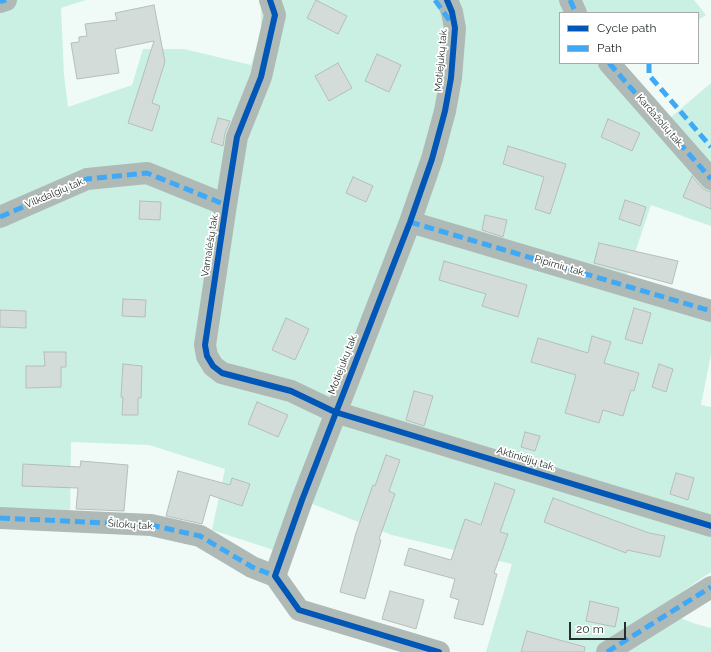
<!DOCTYPE html>
<html>
<head>
<meta charset="utf-8">
<style>
	body { margin:0 }
	#map { position:relative; width:711px; height:652px; overflow:hidden; background:#f0faf7; font-family:Raleway,sans-serif }
	canvas { display:block }
	.legend { position:absolute; left:559px; top:12px; width:140px; height:52px; box-sizing:border-box; background:#fff; border:1px solid #a8abaa; margin:0; padding:5px 7px; list-style:none; font-size:12px; color:#252e2b }
	.legend li { display:flex; align-items:center; gap:8px; height:20px }
	.legend b { width:20px; border:1px solid #a8abaa }
	.scale { position:absolute; left:569px; top:622px; width:57px; height:18px; box-sizing:border-box; border:2px solid #252e2b; border-top:0; padding-left:5px; font-size:12px; line-height:14px; white-space:nowrap; color:#252e2b; -webkit-text-stroke:3px #fff; paint-order:stroke }
</style>
</head>
<body>
<div id="map">
<canvas width="711" height="652"></canvas>
<ul class="legend">
<li><b style="height:5px;background:#0057b8"></b>Cycle path</li>
<li><b style="height:5px;background:#3fa9f5"></b>Path</li>
</ul>
<div class="scale">20 m</div>
</div>
<script>
const context = document.querySelector('canvas').getContext('2d');
context.lineJoin = 'round';
function fill(path, color) { context.fillStyle = color; context.fill(path, 'evenodd'); }
const shape = rows => new Path2D(rows.map(r => 'M' + r).join(''));
function trace(path, color, width, dash) { context.strokeStyle = color; context.lineWidth = width; context.lineCap = dash ? 'butt' : 'round'; context.setLineDash(dash || []); context.stroke(path); }
function write(font, color, halo, rows, align = 'center') {
  context.font = font + ' Raleway,sans-serif'; context.lineWidth = 3.5; context.setLineDash([]); context.textBaseline = 'middle'; context.strokeStyle = halo; context.fillStyle = color; for (const [text, x, y, turn = 0] of rows) {
    context.save(); context.translate(x, y); context.rotate((+turn || 0) * Math.PI / 180); context.textAlign = isNaN(turn) ? turn : align; if (halo) context.strokeText(text, 0, 0); context.fillText(text, 0, 0); context.restore();
  }
}
const green = shape([
	[0,0,86,0,61,8,64,75,68,107,132,85,143,49,184,49,251,65,261,33,261,5,277,0,694,0,706,15,698,20,698,13,560,13,560,63,621,63,663,124,711,83,711,226,651,205,624,285,711,311,711,354,701,405,711,407,711,572,657,609,696,624,711,628,711,652,486,652,512,564,392,535,302,500,283,553,212,530,225,469,149,445,71,442,70,521,0,518]
]);
const building = shape([
	[316,0,347,16,338,34,307,18,316,0],
	[154,5,165,62,152,103,160,106,152,131,128,123,154,41,115,49,119,73,77,79,71,43,79,42,79,37,87,36,85,24,117,20,115,13,154,5],
	[377,54,401,65,389,92,365,81,377,54],
	[338,63,352,88,329,101,315,76,338,63],
	[218,118,230,121,225,133,223,146,211,142,218,118],
	[608,119,640,133,632,151,601,137,608,119],
	[508,146,566,164,550,214,535,209,544,177,503,164,508,146],
	[692,176,702,188,707,191,711,191,711,209,683,197,692,176],
	[353,177,373,186,366,202,346,193,353,177],
	[625,200,646,207,640,226,619,219,625,200],
	[140,201,161,202,160,220,139,219,140,201],
	[485,215,507,220,503,237,482,230,485,215],
	[599,243,678,261,672,284,594,263,599,243],
	[444,261,527,285,518,317,482,306,486,294,439,280,444,261],
	[123,299,146,300,145,317,122,316,123,299],
	[634,308,651,313,642,344,625,339,634,308],
	[0,310,26,311,26,328,0,327,0,310],
	[286,318,309,329,295,360,272,350,286,318],
	[592,336,611,342,604,363,639,373,634,391,631,390,623,416,603,410,599,423,565,413,576,375,531,362,538,338,588,353,592,336],
	[44,352,66,352,66,367,61,367,61,387,26,388,26,366,45,366,44,352],
	[123,364,142,366,141,398,138,398,138,415,122,415,123,397,121,397,123,364],
	[659,364,673,369,666,392,652,387,659,364],
	[414,391,433,396,424,426,406,420,414,391],
	[257,402,288,415,278,437,248,424,257,402],
	[525,432,540,436,535,451,521,447,525,432],
	[386,455,400,460,389,491,395,494,379,539,381,540,365,599,340,592,356,533,373,485,375,486,386,455],
	[81,461,128,465,124,511,76,509,78,488,22,486,23,464,80,467,81,461],
	[178,471,230,485,232,478,250,484,242,506,210,495,202,524,166,516,178,471],
	[676,473,694,478,688,500,670,494,676,473],
	[495,483,515,490,500,532,508,534,494,573,497,574,483,625,454,618,459,600,450,597,455,579,404,565,409,548,451,560,465,519,481,525,495,483],
	[553,498,649,533,665,536,660,557,627,550,626,553,544,522,553,498],
	[390,591,424,600,416,629,382,619,390,591],
	[590,601,619,608,615,627,586,621,590,601],
	[527,631,585,647,584,652,521,652,527,631]
]);
const minor = shape([
	[270,0,275,15,261,77,237,137,226,205,205,345,207,356,213,366,222,373,291,391,335,412,711,526],
	[570,0,576,13],
	[0,2,6,0],
	[609,63,711,179],
	[0,217,87,179,147,173,226,205],
	[410,222,711,311],
	[0,518,151,525,200,536,252,567,275,576],
	[439,652,299,610,275,576,302,500,410,222,432,159,445,111,451,78,455,28,452,12,447,0],
	[607,652,711,587]
]);
const quiet = shape([
	[435,0,452,24],
	[570,0,576,13],
	[0,2,6,0],
	[609,63,711,179],
	[649,63,649,75,711,147],
	[0,217,87,179,147,173,226,205],
	[410,222,711,311],
	[0,518,151,525,200,536,252,567,275,576],
	[607,652,711,587]
]);
const cycleway = shape([
	[270,0,275,15,261,77,237,137,226,205,205,345,207,356,213,366,222,373,291,391,335,412,711,526],
	[439,652,299,610,275,576,302,500,410,222,432,159,445,111,451,78,455,28,452,12,447,0]
]);
const streetNames = [
	["Motiejukų tak.",441,60,-85],
	["Kardažolių tak.",660,121,49],
	["Vilkdalgių tak.",55,193,-23],
	["Varnalėšų tak.",210,245,-81],
	["Pipirnių tak.",560,266,16],
	["Motiejukų tak.",343,364,-69],
	["Aktinidijų tak.",526,459,17],
	["Šilokų tak.",131,525,4]
];
fill(green, '#caf0e4');
fill(building, '#d3dcd9');
trace(building, '#b6bebc', 1);
trace(minor, '#afbab7', 22);
trace(quiet, '#3fa9f5', 5, [10, 5]);
trace(cycleway, '#0057b8', 6);
write('10px', '#252e2b', '#fff', streetNames);
</script>
</body>
</html>
